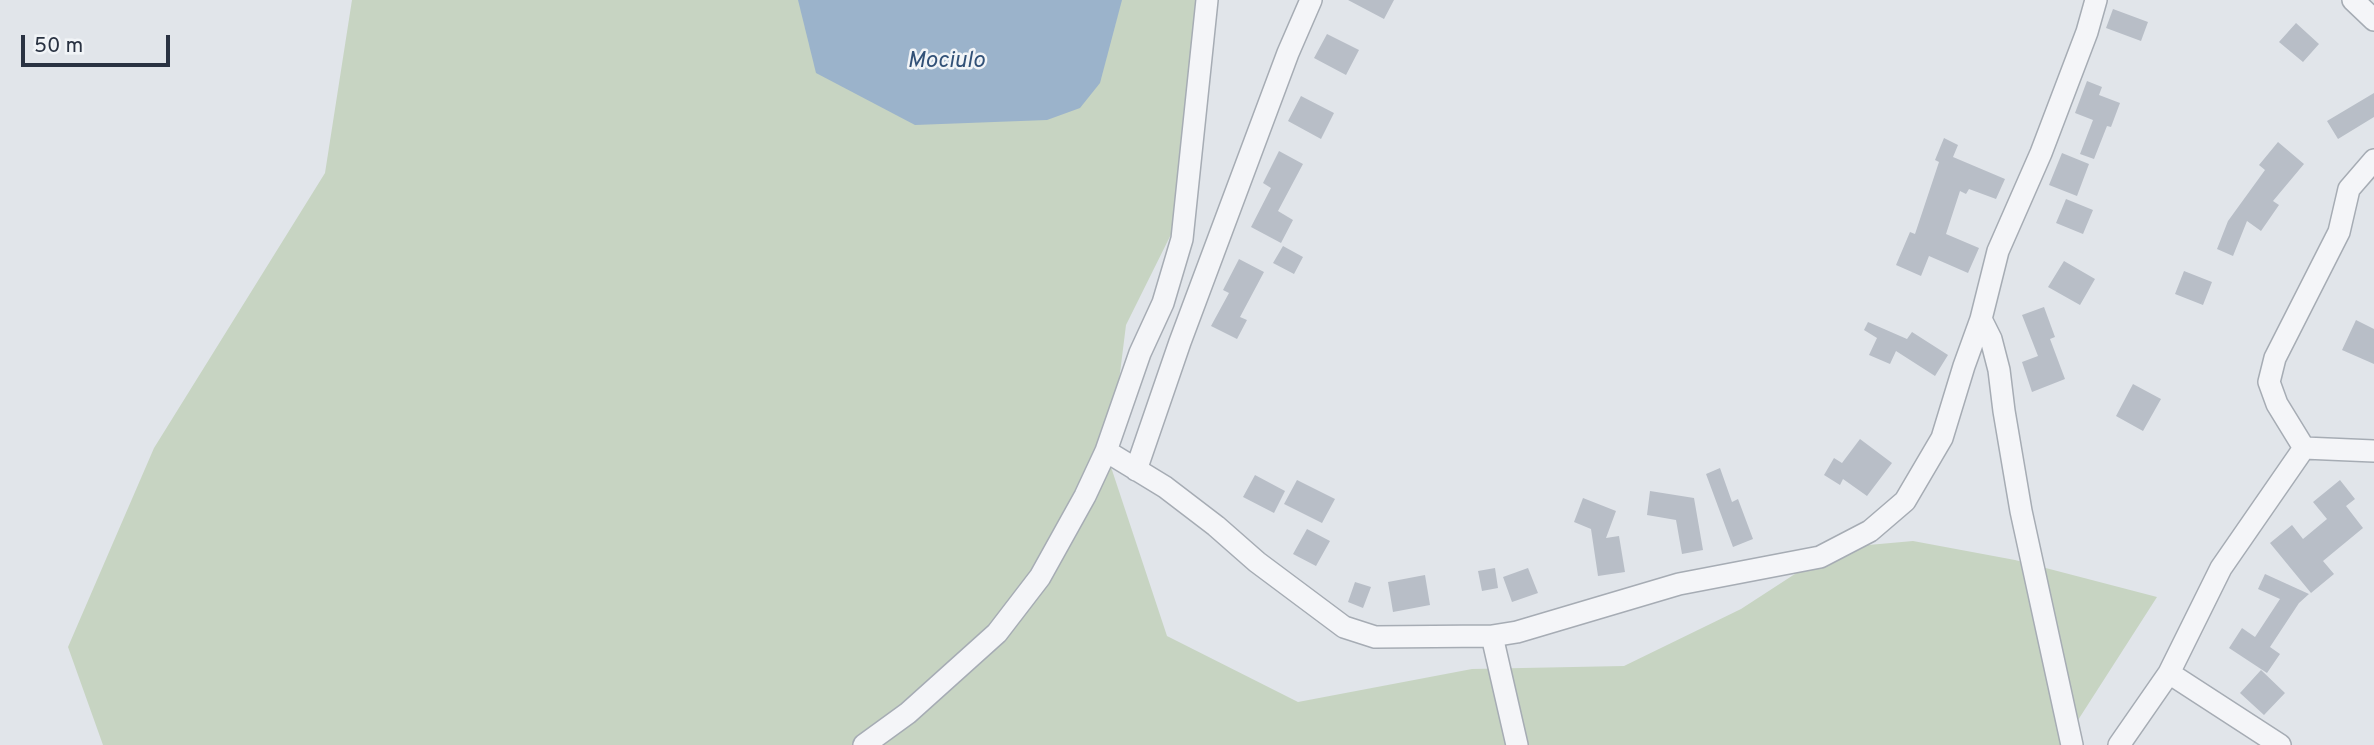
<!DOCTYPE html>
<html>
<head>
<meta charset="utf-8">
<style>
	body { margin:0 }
	#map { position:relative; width:2374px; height:745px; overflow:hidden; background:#e1e5ea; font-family:Overpass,sans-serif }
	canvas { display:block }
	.scale { position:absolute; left:21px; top:35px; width:149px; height:32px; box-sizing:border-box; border:4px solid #293242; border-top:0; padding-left:9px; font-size:21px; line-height:24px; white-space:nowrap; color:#293242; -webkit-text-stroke:5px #f1f4f7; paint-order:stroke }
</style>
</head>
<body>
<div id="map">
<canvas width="2374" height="745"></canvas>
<div class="scale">50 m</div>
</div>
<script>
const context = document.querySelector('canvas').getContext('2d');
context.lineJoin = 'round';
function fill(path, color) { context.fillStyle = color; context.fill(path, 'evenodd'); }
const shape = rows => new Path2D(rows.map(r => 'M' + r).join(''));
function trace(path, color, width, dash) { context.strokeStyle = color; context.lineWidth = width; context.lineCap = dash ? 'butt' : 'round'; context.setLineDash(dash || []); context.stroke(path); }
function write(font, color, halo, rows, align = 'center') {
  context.font = font + ' Overpass,sans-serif'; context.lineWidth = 5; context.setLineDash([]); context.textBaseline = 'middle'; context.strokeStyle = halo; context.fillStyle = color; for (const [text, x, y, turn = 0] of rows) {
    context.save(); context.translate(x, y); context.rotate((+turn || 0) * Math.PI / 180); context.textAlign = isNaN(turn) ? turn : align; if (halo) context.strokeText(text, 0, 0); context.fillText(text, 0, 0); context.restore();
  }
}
const green = shape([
	[352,0,1204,0,1214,44,1198,180,1126,325,1109,461,1167,636,1298,702,1472,669,1624,666,1741,609,1835,548,1913,541,2015,560,2157,597,2062,745,103,745,68,647,154,448,325,173]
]);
const water = shape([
	[798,0,1122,0,1100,83,1080,108,1047,120,915,125,816,73]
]);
const building = shape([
	[1348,0,1394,0,1384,19],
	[2113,9,2148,22,2141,41,2106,28],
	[2296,23,2319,44,2303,62,2279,42],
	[1327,34,1359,50,1346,75,1314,58],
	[2087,81,2102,87,2099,95,2120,103,2111,127,2107,126,2094,159,2080,154,2093,120,2075,113],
	[2374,93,2374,117,2338,139,2327,121],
	[1301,96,1334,113,1321,139,1288,121],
	[1944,138,1958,145,1953,157,2005,179,1996,199,1969,189,1966,194,1960,191,1946,234,1979,248,1968,273,1929,256,1921,276,1896,265,1910,232,1915,234,1939,162,1935,160],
	[2278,142,2304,164,2273,201,2279,205,2261,231,2247,221,2233,256,2217,249,2228,221,2265,170,2259,165],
	[1279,151,1303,164,1278,211,1293,220,1281,243,1251,227,1271,188,1263,183],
	[2062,153,2089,164,2077,196,2049,185],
	[2066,199,2093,210,2083,234,2056,223],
	[1283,246,1303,257,1294,274,1273,263],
	[1239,259,1264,272,1240,317,1247,320,1237,339,1211,326,1229,293,1223,290],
	[2064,261,2095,279,2080,305,2048,287],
	[2184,271,2212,282,2203,305,2175,294],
	[2044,307,2055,337,2050,339,2065,379,2032,392,2022,362,2038,356,2022,315],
	[2356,320,2374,329,2374,364,2342,350],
	[1868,322,1907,339,1912,332,1948,355,1935,376,1896,351,1890,364,1869,355,1877,338,1864,330],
	[2133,384,2161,399,2143,431,2116,416],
	[1860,439,1892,463,1867,496,1843,479,1840,485,1824,475,1834,458,1842,463],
	[1720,468,1732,502,1738,499,1753,539,1733,547,1706,474],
	[1255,475,1285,491,1274,513,1243,497],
	[1297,480,1335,499,1322,523,1284,504],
	[2340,480,2355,499,2346,506,2363,528,2323,561,2334,574,2311,593,2270,543,2292,525,2303,539,2327,519,2313,502],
	[1650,491,1694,498,1703,550,1682,554,1676,520,1647,515],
	[1583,498,1616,511,1606,538,1619,536,1625,572,1598,576,1591,529,1574,522],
	[1307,529,1330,541,1316,566,1293,554],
	[1495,568,1498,588,1482,591,1478,571],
	[1528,568,1538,593,1512,602,1503,577],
	[2265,574,2309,594,2299,603,2270,647,2280,654,2267,673,2229,648,2242,628,2255,637,2280,599,2258,589],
	[1425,575,1430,605,1393,612,1388,582],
	[1355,582,1371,587,1363,608,1348,602],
	[2261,670,2285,693,2264,715,2240,693]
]);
const minor = shape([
	[2353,0,2374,20],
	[1981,319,1991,339,1999,370,2004,411,2021,511,2072,745],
	[2304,448,2277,404,2269,382,2275,358,2339,232,2349,189,2374,160],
	[2304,448,2374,451],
	[1106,451,1165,487,1216,526,1257,562,1344,627,1375,637,1492,636,1517,632,1679,584,1820,557,1870,531,1905,501,1942,438,1964,366,1981,319,1998,251,2041,153,2087,32,2096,0],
	[1136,470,1180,342,1288,53,1311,0],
	[1492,636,1517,745],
	[2169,673,2280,745],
	[864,745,908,713,997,633,1040,577,1085,496,1106,451,1140,353,1163,303,1182,239,1207,0],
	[2119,745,2169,673,2221,568,2304,448]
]);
const waterNames = [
	["Mociulo",946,62]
];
fill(green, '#c7d4c2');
fill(water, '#9bb3cb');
fill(building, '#b8bec7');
trace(minor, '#a6acb4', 24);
trace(minor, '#f4f5f8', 21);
write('italic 23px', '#325177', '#f1f4f7', waterNames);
</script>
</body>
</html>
